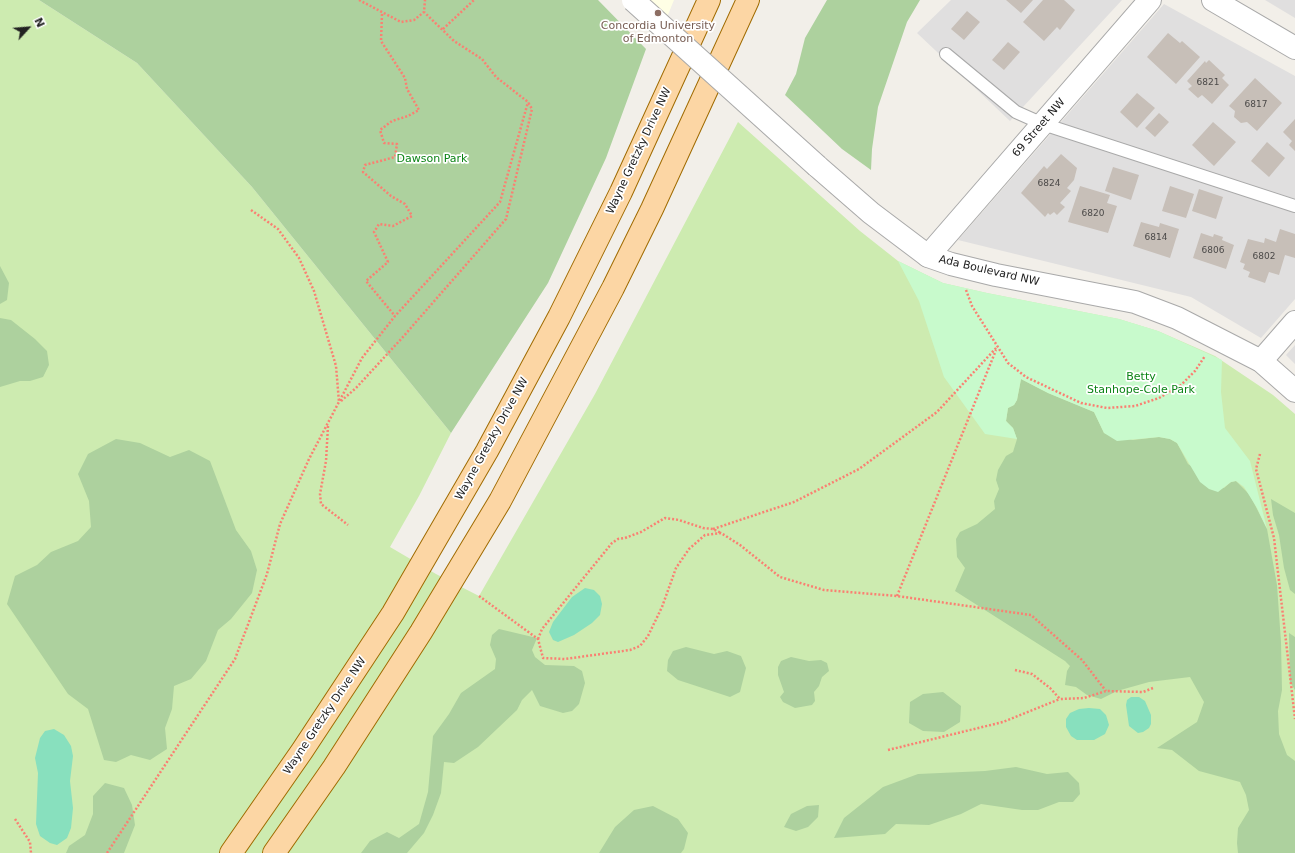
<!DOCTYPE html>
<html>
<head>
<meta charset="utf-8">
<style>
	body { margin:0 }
	#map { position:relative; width:1295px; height:853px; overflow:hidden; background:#f2efe9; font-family:"DejaVu Sans",sans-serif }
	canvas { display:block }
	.north { position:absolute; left:8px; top:8px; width:40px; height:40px; -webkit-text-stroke:3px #fff; paint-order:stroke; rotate:64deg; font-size:11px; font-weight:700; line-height:16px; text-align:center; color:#222 }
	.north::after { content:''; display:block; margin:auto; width:14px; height:18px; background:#222; clip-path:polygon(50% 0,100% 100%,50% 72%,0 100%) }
</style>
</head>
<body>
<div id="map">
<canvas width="1295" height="853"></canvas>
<div class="north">N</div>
</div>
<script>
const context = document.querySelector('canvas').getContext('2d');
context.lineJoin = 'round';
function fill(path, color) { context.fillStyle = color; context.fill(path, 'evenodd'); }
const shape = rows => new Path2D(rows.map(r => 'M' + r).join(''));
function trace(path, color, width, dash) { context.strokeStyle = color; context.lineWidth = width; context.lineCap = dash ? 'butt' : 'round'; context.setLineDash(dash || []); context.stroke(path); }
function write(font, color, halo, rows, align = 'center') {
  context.font = font + ' "DejaVu Sans",sans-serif'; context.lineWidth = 3.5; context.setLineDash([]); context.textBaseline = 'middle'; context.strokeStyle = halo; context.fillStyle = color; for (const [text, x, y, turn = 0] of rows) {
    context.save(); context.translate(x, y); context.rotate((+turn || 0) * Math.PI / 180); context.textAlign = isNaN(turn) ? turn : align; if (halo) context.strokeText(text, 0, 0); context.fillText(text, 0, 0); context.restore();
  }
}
const residential = shape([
	[951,0,1122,0,1010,121,917,33],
	[1265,0,1295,0,1295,18],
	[1164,4,1295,76,1295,299,1261,338,1191,297,958,240],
	[1295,345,1295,364,1286,355]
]);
const education = shape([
	[633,0,674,0,663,27]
]);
const grass = shape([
	[0,0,39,0,137,63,252,187,451,433,419,496,390,547,436,574,479,596,595,394,738,122,860,231,898,261,943,283,987,293,1119,319,1158,331,1215,356,1273,395,1295,414,1295,853,0,853]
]);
const forest = shape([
	[39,0,598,0,646,49,606,158,548,283,451,433,252,187,137,63],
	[827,0,920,0,907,22,878,107,872,149,871,170,842,149,785,95,796,74,805,38],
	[0,266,9,283,7,300,0,304],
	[0,318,11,320,35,339,47,351,49,365,43,377,30,381,20,381,0,387],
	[1021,379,1048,393,1094,412,1104,433,1133,440,1159,437,1170,439,1177,443,1188,464,1224,488,1231,482,1236,481,1250,495,1267,529,1277,585,1281,642,1282,690,1278,711,1279,734,1287,755,1295,761,1295,853,1238,853,1237,843,1238,828,1249,810,1246,795,1240,782,1199,771,1172,750,1157,748,1197,722,1204,702,1190,677,1149,682,1117,691,1101,699,1087,695,1076,687,1065,685,1067,671,1070,666,1065,661,955,591,965,568,957,557,956,539,960,532,977,524,995,509,994,501,999,489,996,480,998,470,1006,456,1013,452,1017,439,1013,428,1006,421,1008,408,1014,405,1017,400],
	[116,439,140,443,170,457,189,450,210,461,236,530,251,551,257,570,252,593,231,619,218,630,206,661,191,679,174,686,172,709,165,728,167,749,150,760,131,755,116,762,104,760,88,709,68,694,7,604,15,576,37,565,51,552,78,541,91,527,89,501,78,474,88,454],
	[1271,499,1295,513,1295,594,1290,590,1284,568,1279,535,1273,515],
	[499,629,537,638,532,650,535,657,545,665,574,666,582,671,585,683,579,704,572,711,563,713,540,706,532,690,522,700,517,710,478,747,454,763,444,762,441,793,433,815,424,833,407,853,361,853,370,841,387,832,399,838,419,824,428,792,433,736,449,714,461,693,495,669,496,659,490,645,492,635],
	[1289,633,1295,637,1295,690,1290,682],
	[686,647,714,654,727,651,741,656,746,668,740,692,730,697,678,680,667,671,668,660,673,651],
	[791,657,809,661,821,660,827,663,829,671,822,677,819,686,814,692,815,701,812,705,795,708,783,702,780,697,784,692,778,675,778,667,781,661],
	[943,692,961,706,960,722,944,732,923,731,909,723,910,702,923,694],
	[1016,767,1047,774,1068,772,1079,783,1080,794,1073,802,1059,802,1038,810,1022,810,981,804,961,814,929,825,896,824,885,834,834,838,844,818,883,787,918,774,985,771],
	[105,783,124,788,132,805,135,825,124,853,66,853,69,846,85,835,93,814,93,796],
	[819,805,818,817,808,827,796,831,784,827,791,814,807,806],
	[653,806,678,819,688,833,684,849,681,853,599,853,615,827,634,810]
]);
const park = shape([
	[898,261,943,283,987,293,1119,319,1158,331,1222,360,1221,392,1225,428,1250,461,1267,529,1257,508,1244,487,1236,481,1231,482,1218,492,1209,489,1200,482,1177,443,1170,439,1159,437,1117,441,1104,433,1094,412,1048,393,1021,379,1017,400,1014,405,1008,408,1006,421,1013,428,1017,439,985,434,944,377,919,301]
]);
const pitch = shape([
	[585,588,594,590,600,596,602,604,600,615,592,623,574,635,558,642,553,640,549,632,553,622,572,597],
	[1131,697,1139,697,1145,701,1151,715,1151,724,1149,728,1143,732,1138,733,1129,726,1126,705,1127,700],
	[1089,708,1100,709,1106,715,1109,725,1105,734,1094,740,1077,740,1071,736,1066,727,1066,719,1070,713,1079,709],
	[54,729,64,735,71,746,73,756,70,781,73,808,71,828,67,838,57,845,50,843,40,836,36,824,38,773,35,758,40,738,45,731]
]);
const building = shape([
	[1006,0,1033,0,1021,13],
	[1043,0,1064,0,1075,10,1060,30,1057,27,1044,41,1023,22],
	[967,11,980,22,964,40,951,29],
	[1168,33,1180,43,1182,41,1200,57,1176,84,1147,57],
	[1008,42,1020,52,1004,70,992,60],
	[1209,60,1225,75,1222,78,1229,85,1212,104,1202,95,1198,98,1188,89,1192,86,1187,81,1205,61,1206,63],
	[1255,78,1282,103,1257,131,1247,122,1241,123,1234,117,1235,111,1229,106],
	[1137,93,1155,108,1137,128,1120,112],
	[1159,113,1169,122,1155,137,1145,128],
	[1295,119,1295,151,1289,145,1292,141,1283,132],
	[1213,122,1236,142,1214,166,1192,145],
	[1267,142,1285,158,1269,177,1251,161],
	[1061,154,1077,168,1074,180,1067,188,1071,191,1060,203,1065,207,1057,215,1054,212,1050,215,1048,213,1045,217,1021,193,1044,166,1047,169],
	[1113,167,1139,175,1131,200,1105,191],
	[1080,186,1110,195,1107,203,1117,206,1108,233,1068,222],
	[1170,186,1194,194,1186,218,1162,211],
	[1199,189,1223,197,1216,219,1192,211],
	[1141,222,1159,227,1160,223,1179,229,1170,258,1133,246],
	[1280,229,1295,234,1295,258,1285,255,1279,275,1269,272,1265,283,1248,277,1250,272,1243,269,1245,264,1240,262,1248,239,1264,243,1265,238,1276,242],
	[1201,233,1213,237,1214,234,1223,237,1222,240,1234,245,1226,269,1193,258]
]);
const path = shape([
	[359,0,401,22,414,20,424,12,425,0],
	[382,14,381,41,405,78,407,89,419,110,408,116,392,121,380,130,384,143,397,144,395,157,365,165,363,172,391,196,405,204,412,216,393,226,379,224,374,232,388,262,366,281,395,316],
	[443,29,474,0],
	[251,210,278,229,299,258,314,291,336,366,339,402],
	[966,290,972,306,1008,363,1026,377,1081,403,1107,408,1135,406,1159,398,1180,386,1195,371,1205,356],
	[341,401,356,388,402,338,506,219,532,109,528,102,496,77,482,59,454,41,424,12],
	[328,426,326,461,320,494,321,504,348,525],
	[1260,454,1256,469,1274,538,1295,719],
	[713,529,794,502,859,469,937,412,997,347],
	[479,596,538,639,543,658,565,659,630,650,640,646,648,636,662,607,676,568,689,549,705,535,721,533,740,545,780,577,824,590,897,596,1031,615,1082,660,1106,691],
	[897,596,996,350],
	[538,639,542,629,612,543,618,539,625,538,641,532,665,518,679,520,703,528,713,529,721,533],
	[1015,670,1032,674,1050,688,1060,699,1084,698,1106,691,1143,692,1153,688],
	[888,750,1003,722,1060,699],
	[15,819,30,842,31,853],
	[107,853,235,659,267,574,280,524,309,459,362,358,395,316,500,202,528,102]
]);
const service = shape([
	[946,54,1016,112,1043,124,1295,206]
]);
const minor = shape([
	[1213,0,1295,48],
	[928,256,1150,0],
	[1261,361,1295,322]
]);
const tertiary = shape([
	[817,166,871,213,928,256,951,264,996,275,1135,302,1177,318,1261,361,1295,391]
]);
const primary = shape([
	[231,853,302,751,393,613,487,451,559,317,621,192,709,0],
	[274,853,334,767,421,632,500,501,613,288,652,209,748,0]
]);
const tertiaryBridge = shape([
	[633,0,817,166]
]);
const markers = [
	[658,13,4,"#8d6e63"]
];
const numberNames = [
	["6821",1208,83],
	["6817",1256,105],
	["6824",1049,184],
	["6820",1093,214],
	["6814",1156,238],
	["6806",1213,251],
	["6802",1264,257]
];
const educationNames = [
	["Concordia University",658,26],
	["of Edmonton",658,39]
];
const streetNames = [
	["69 Street NW",1039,128,-49],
	["Wayne Gretzky Drive NW",639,151,-65],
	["Ada Boulevard NW",989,271,13],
	["Wayne Gretzky Drive NW",492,439,-61],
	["Wayne Gretzky Drive NW",325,716,-56]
];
const parkNames = [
	["Dawson Park",432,159],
	["Betty",1141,377],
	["Stanhope-Cole Park",1141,390]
];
fill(residential, '#e0dfdf');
fill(education, '#ffffe5');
fill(grass, '#cdebb0');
fill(forest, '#add19e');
fill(park, '#c8facc');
fill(pitch, '#88e0be');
fill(building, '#c7bfb8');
trace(service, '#a9a9a9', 14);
trace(minor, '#a9a9a9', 24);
trace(tertiary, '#a9a9a9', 24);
trace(primary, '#a06b00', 24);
trace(path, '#fa8072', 2.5, [2, 2]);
trace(service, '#fff', 12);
trace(minor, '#fff', 22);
trace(tertiary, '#fff', 22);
trace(primary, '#fcd6a4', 22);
trace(tertiaryBridge, '#a9a9a9', 24, []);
trace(tertiaryBridge, '#fff', 22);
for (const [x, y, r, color] of markers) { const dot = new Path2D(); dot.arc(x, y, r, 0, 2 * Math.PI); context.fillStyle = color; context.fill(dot); trace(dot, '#fff', 1.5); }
write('9px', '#4b4948', null, numberNames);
write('11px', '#785e54', '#fff', educationNames);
write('11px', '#222', '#fff', streetNames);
write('11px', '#0c8416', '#fff', parkNames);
</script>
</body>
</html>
